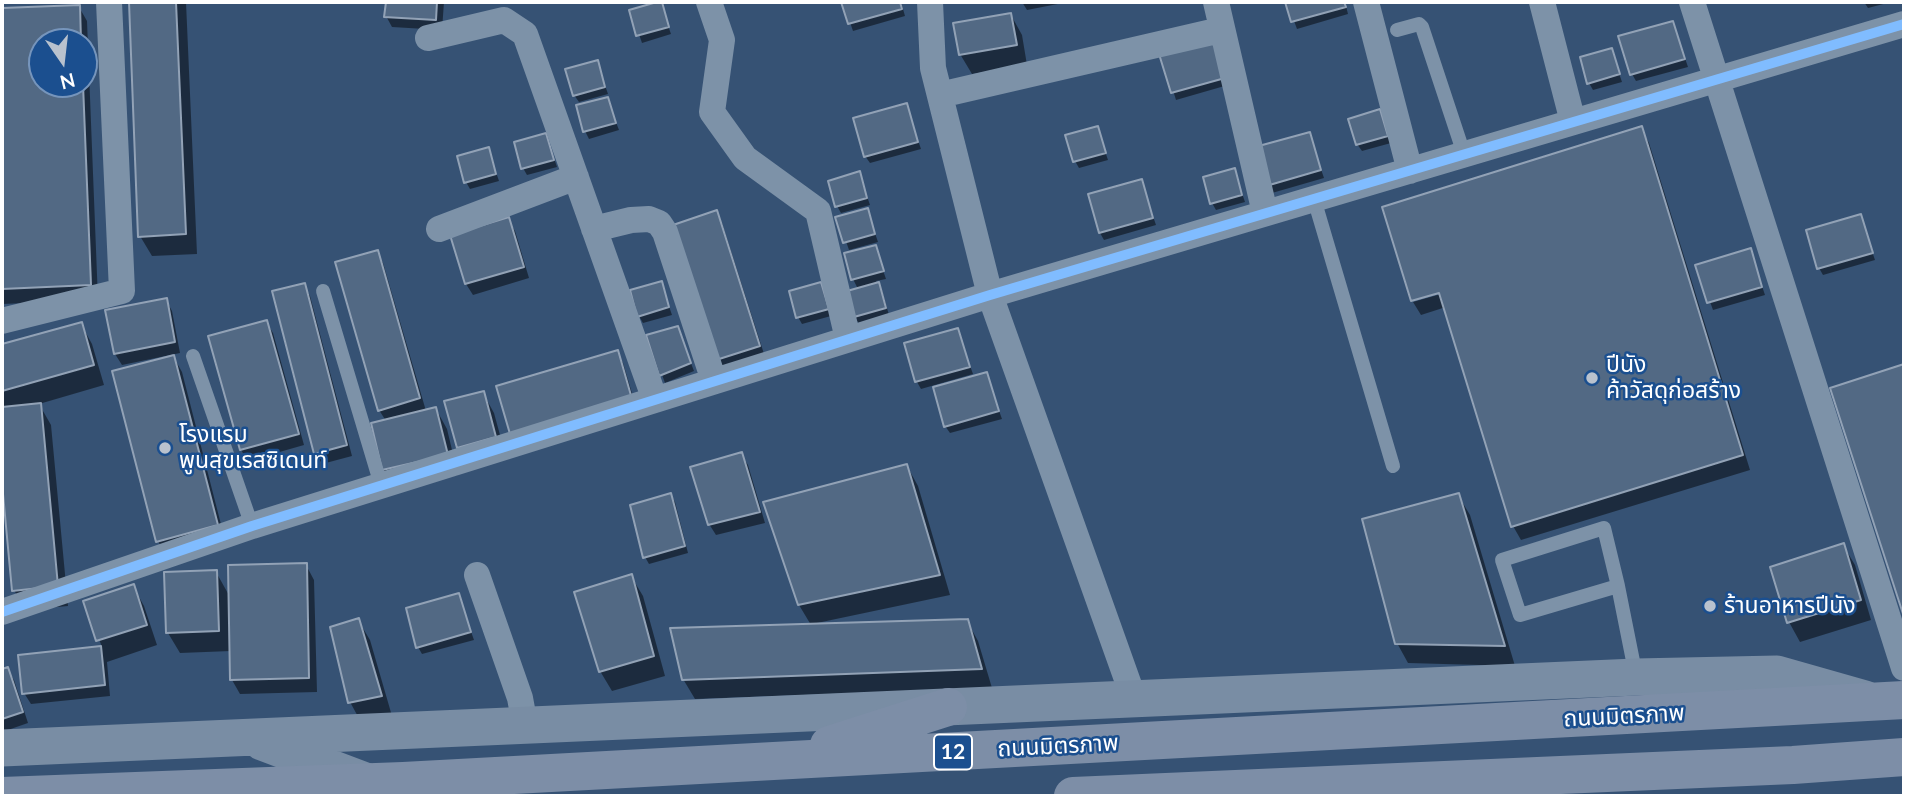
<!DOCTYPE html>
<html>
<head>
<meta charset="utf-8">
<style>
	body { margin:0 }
	#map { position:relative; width:1906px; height:798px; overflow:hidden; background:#365274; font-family:Lato,sans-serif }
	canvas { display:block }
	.frame { position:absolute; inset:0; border:4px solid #fff; pointer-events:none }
	.north { position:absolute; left:28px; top:28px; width:70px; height:70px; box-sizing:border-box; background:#1b4f8f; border:2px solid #7695bc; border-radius:50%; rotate:166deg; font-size:19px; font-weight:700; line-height:28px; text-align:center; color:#fff }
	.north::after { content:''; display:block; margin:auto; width:24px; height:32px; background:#b9c2ce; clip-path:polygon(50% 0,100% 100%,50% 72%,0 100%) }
</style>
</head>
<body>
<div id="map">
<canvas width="1906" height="798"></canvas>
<div class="frame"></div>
<div class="north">N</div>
</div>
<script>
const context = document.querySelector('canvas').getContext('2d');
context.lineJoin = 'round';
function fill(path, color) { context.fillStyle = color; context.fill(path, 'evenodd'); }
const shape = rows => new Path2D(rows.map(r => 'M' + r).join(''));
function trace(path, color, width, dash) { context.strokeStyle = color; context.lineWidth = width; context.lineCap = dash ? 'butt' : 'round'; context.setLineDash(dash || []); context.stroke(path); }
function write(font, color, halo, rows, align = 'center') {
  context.font = font + ' Lato,"Noto Sans Thai",sans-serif'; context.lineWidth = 5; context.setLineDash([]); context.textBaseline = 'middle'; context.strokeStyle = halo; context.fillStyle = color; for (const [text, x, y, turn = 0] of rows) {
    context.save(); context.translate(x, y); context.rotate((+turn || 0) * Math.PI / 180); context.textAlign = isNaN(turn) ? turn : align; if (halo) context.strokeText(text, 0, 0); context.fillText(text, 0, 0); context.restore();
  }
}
const shadow = shape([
	[130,2,186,2,197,254,152,256,140,236],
	[387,2,444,2,442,30,392,27,386,16],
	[843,2,901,2,905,16,853,31],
	[1022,2,1068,2,1027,10],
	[1287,2,1345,2,1348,14,1297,29],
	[1864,2,1891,2,1868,8],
	[660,3,671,34,642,43,631,11],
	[79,7,87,21,98,300,2,304,2,10],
	[42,42,84,42,84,84,42,84],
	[1011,15,1022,35,1027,65,972,74,960,54],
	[1673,23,1688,67,1636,81,1632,74],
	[1213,41,1228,85,1176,100,1162,55],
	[1611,50,1622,82,1593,90,1589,83],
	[597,62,608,94,579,102,574,95],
	[607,99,619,130,589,139,585,131],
	[906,105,921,149,870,163,865,156],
	[1380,111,1391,143,1362,151,1357,144],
	[1097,128,1108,160,1079,168,1075,161],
	[1641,128,1649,143,1750,470,1521,540,1513,526,1446,307,1421,315,1413,302,1448,292,1447,288,1413,299,1413,302,1384,208],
	[1309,134,1324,178,1272,193,1257,148],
	[546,135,557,167,527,175,523,168],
	[488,149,499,181,470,189,466,182],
	[1234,170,1245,202,1216,210,1212,203],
	[859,173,870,205,841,213,837,206],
	[1141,181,1156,225,1104,240,1100,233],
	[867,210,878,242,849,250,838,218],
	[716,212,722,223,765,357,724,370,718,359],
	[1860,216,1875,260,1823,275,1819,268],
	[508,220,515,231,529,278,473,295,466,284,452,236],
	[875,247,886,279,876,281,882,291,889,315,859,324,855,317,858,289,853,279],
	[1750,250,1765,295,1713,310,1697,266],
	[377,252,383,263,426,411,436,409,447,429,458,475,395,490,383,470,386,421,379,410],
	[661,283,672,315,643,323,639,316],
	[820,284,831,316,802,324,798,317],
	[304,285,310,296,352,456,322,464,316,453],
	[166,300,172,311,180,353,122,365,115,354],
	[266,322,273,333,304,445,248,461,241,450,210,338],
	[81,324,92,344,104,385,39,404,51,425,68,606,25,610,14,590,2,464,2,346],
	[677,328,694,371,665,383,648,336],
	[957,330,973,374,921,389,917,382,906,345],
	[617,352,623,363,637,410,512,434],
	[173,356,182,372,225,540,166,556,158,541],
	[1904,366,1904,611,1832,390],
	[986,374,1002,419,950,433,945,426],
	[483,393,494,413,506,457,470,467,458,447],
	[741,454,748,465,765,523,716,535,709,524],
	[907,466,918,486,950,595,817,623,817,625,967,621,978,641,992,688,695,699,683,679,811,625,799,605],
	[671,495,675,502,688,553,649,564,645,557],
	[1458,495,1470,515,1515,666,1408,663,1397,643],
	[1843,545,1855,565,1871,620,1800,642,1789,622],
	[306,565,314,580,317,692,240,694,232,680,231,651,180,653,168,633,216,572,230,597],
	[631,576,643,596,665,676,612,691,600,671],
	[133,586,144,606,157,645,107,662,110,696,31,704,24,693,20,656,102,647,85,602],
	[458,595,474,640,422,654,418,647],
	[358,620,370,640,392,716,361,722,350,702],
	[7,669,14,680,28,723,2,732,2,671]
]);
const building = shape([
	[129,2,176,2,186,234,138,237,129,2],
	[386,2,437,2,436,20,384,17,386,2],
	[657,2,662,2,669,27,636,36,629,10,657,2],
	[841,2,900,2,902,9,848,24,841,2],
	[1285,2,1344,2,1346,7,1291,22,1285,2],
	[80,5,81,42,42,42,42,84,83,84,91,285,2,289,2,8,80,5],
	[1011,13,1017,45,959,55,953,23,1011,13],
	[1673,21,1685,59,1630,75,1618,36,1673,21],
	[1214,39,1225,78,1171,93,1159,54,1214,39],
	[1612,48,1620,74,1587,84,1580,57,1612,48],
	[598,60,605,87,573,96,565,69,598,60],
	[608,97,616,123,583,132,576,105,608,97],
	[907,103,918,142,864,157,853,118,907,103],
	[1380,109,1388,136,1356,145,1348,119,1380,109],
	[1098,126,1106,153,1073,162,1065,135,1098,126],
	[1642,126,1743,455,1511,527,1439,293,1411,301,1382,207,1642,126],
	[1310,132,1321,170,1266,186,1255,147,1310,132],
	[546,133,554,160,521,169,514,142,546,133],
	[489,147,496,174,464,183,457,156,489,147],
	[1235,168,1242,195,1210,204,1203,177,1235,168],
	[860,171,867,198,835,207,828,181,860,171],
	[1142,179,1153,218,1099,233,1088,194,1142,179],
	[868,208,875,234,843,243,835,217,868,208],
	[717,210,760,346,716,360,673,225,717,210],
	[1861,214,1873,253,1817,269,1806,230,1861,214],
	[509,217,524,267,465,284,450,235,509,217],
	[876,245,884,271,851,280,844,253,876,245],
	[1751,248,1762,287,1707,303,1695,265,1751,248],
	[378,250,420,398,378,411,335,262,378,250],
	[662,281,669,307,637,317,630,290,662,281],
	[821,282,829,309,796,318,789,291,821,282],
	[879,282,886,308,854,317,847,291,879,282],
	[305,283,347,445,314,454,272,291,305,283],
	[167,298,175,342,114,354,105,310,167,298],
	[267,320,299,434,240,450,208,336,267,320],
	[82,322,94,365,2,391,2,344,82,322],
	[678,326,691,363,659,376,646,335,678,326],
	[958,328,970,367,915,382,904,343,958,328],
	[618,350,632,399,510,434,496,386,618,350],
	[174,355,218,525,156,542,112,371,174,355],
	[1904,364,1904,617,1830,388,1904,364],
	[987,372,999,411,944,427,933,387,987,372],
	[484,391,496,437,457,448,444,401,484,391],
	[41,403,58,586,12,591,2,483,2,407,41,403],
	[436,407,448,455,382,470,371,423,436,407],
	[742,452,760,512,708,525,690,467,742,452],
	[907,464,940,575,798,605,763,502,907,464],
	[671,493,685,546,643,558,630,505,671,493],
	[1459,493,1505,646,1395,644,1362,519,1459,493],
	[1844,543,1861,600,1787,623,1770,567,1844,543],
	[307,563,309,678,230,680,228,565,307,563],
	[217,570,219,631,166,633,164,572,217,570],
	[632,574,654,656,599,672,574,592,632,574],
	[134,584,147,625,96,641,83,601,134,584],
	[459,593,471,632,416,648,406,608,459,593],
	[359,618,382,696,348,703,330,627,359,618],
	[968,619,982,669,682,680,670,628,968,619],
	[101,646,105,685,22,694,18,655,101,646],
	[8,667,23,712,2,719,2,669,8,667]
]);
const lane = shape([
	[1397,30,1419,24,1422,27,1464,154],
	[1314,199,1393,466],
	[323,291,381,485],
	[193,356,252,526],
	[1618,586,1520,615,1502,560,1604,528,1618,586,1636,676]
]);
const street = shape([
	[709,2,722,40,712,112,745,158,818,211,848,339],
	[930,2,933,68,990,295,1134,699],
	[1216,2,1265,213],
	[1366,2,1410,171],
	[1542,2,1573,122],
	[1692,2,1904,668],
	[428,38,504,20,525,34,655,400],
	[940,95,1212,32],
	[439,229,576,177],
	[594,229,631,220,649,219,659,223,665,232,714,381],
	[2,321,122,291,109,2],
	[477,575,520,698,525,725],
	[2,612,252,526,990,295,1904,24]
]);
const secondary = shape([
	[262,742,368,782],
	[2,748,1636,677,1777,674,1865,699]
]);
const primary = shape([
	[829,745,948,707],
	[2,796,403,781,1904,700],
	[1073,796,1793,765,1904,757]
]);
const cycleway = shape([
	[2,612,252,526,990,295,1904,24]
]);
const markers = [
	[1592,378,7,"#b9c2ce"],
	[165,448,7,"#b9c2ce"],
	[1710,606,7,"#b9c2ce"]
];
const shields = [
	[953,752,38]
];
const shieldNames = [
	["12",953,752]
];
const poiNames = [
	["ปีนัง",1606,365],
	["ค้าวัสดุก่อสร้าง",1606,391],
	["โรงแรม",179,435],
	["พูนสุขเรสซิเดนท์",179,461],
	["ร้านอาหารปีนัง",1724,606]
];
const streetNames = [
	["ถนนมิตรภาพ",1624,716,-3],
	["ถนนมิตรภาพ",1058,746,-3]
];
fill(shadow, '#0007');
fill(building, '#526984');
trace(building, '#92a2b6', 2);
trace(lane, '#7d92a8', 14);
trace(street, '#7d92a8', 26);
trace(secondary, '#798da4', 37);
trace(primary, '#7d8ea7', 38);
trace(cycleway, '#80bcff', 10);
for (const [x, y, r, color] of markers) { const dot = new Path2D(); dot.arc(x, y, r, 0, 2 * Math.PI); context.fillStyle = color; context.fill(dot); trace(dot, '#1b4f8f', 2.5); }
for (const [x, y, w] of shields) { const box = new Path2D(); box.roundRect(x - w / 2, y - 17.5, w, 35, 5); context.fillStyle = '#1b4f8f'; context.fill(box); trace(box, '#fff', 2); }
write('bold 21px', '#fff', null, shieldNames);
write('23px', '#fff', '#1b4f8f', poiNames, 'left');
write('23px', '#fff', '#1b4f8f', streetNames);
</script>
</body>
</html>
